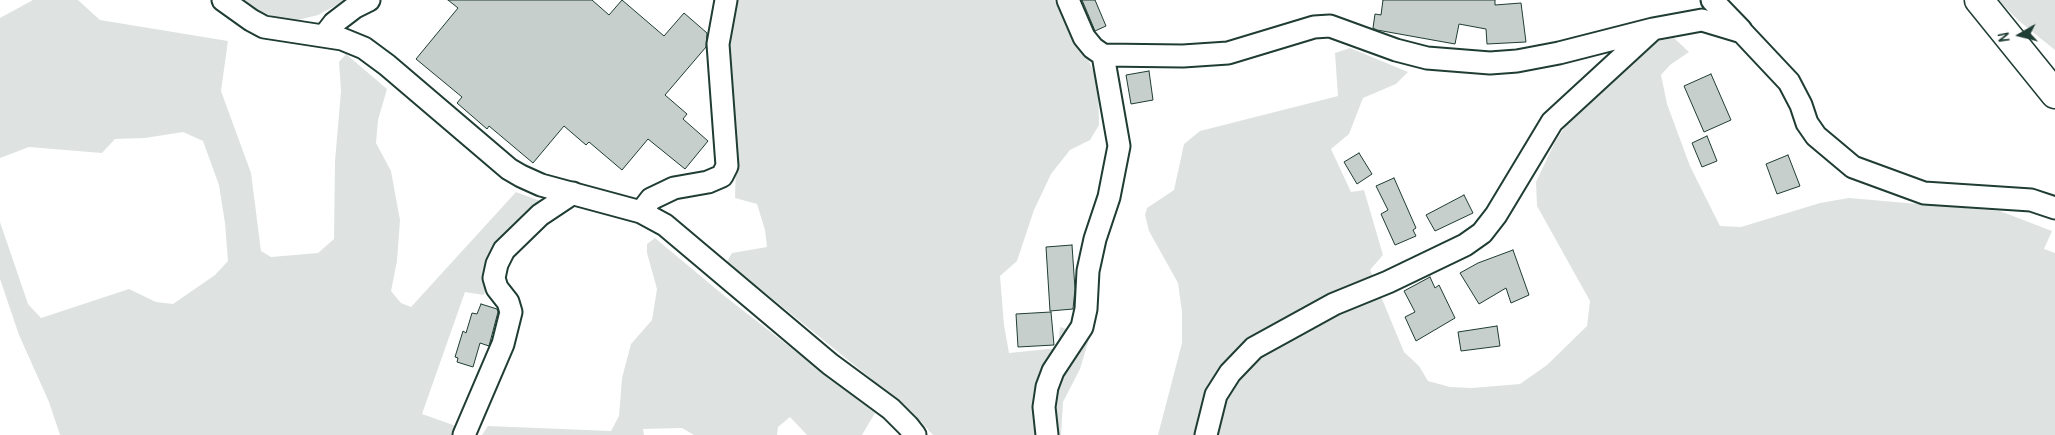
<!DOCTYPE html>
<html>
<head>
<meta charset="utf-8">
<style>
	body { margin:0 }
	#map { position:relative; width:2055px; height:435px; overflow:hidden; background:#fff; font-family:Pangolin,sans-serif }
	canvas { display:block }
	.north { position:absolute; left:1995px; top:10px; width:50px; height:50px; -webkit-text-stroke:4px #fff; paint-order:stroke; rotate:262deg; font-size:14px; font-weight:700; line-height:20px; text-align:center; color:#1f3d34 }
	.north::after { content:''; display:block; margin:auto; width:18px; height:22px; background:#1f3d34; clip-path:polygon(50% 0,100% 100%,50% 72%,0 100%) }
</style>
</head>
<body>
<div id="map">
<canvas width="2055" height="435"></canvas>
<div class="north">N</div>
</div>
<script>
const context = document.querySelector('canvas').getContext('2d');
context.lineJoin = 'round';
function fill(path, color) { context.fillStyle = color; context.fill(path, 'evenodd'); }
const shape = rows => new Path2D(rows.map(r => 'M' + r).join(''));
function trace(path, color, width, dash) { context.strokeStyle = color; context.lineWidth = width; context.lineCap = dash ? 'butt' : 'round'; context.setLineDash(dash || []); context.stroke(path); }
const green = shape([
	[33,0,78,0,100,20,228,41,221,91,251,173,261,251,271,257,318,253,334,239,335,161,341,91,339,62,346,54,387,89,378,120,376,143,391,171,400,220,397,261,391,291,401,303,411,307,516,192,543,202,496,249,484,295,465,292,422,414,456,426,453,435,60,435,49,402,19,335,0,279,0,222,28,304,41,318,129,289,156,302,173,304,215,275,228,261,225,223,219,185,203,141,183,132,145,138,115,139,102,153,29,147,0,158,0,18],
	[243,0,346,0,318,15,298,20,280,19,255,9],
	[733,0,1054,0,1066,24,1086,54,1098,83,1099,125,1090,140,1070,150,1051,174,1034,210,1017,261,1000,276,1004,325,1009,353,1058,348,1060,327,1090,336,1080,369,1063,402,1061,435,933,435,911,411,727,262,732,253,767,247,765,230,757,204,735,198,736,160,728,65],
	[1998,0,2055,0,2055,50,2019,21],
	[1674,38,1689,52,1670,65,1661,75,1667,104,1690,166,1720,226,1741,227,1820,203,1849,198,2000,211,2052,231,2044,249,2055,253,2055,435,1158,435,1182,343,1182,312,1178,283,1149,231,1145,215,1147,208,1174,190,1184,144,1200,131,1338,96,1335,53,1350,48,1408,72,1396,84,1363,98,1349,134,1331,149,1351,192,1364,190,1383,255,1370,270,1404,352,1419,366,1428,381,1450,387,1472,388,1520,384,1547,365,1587,326,1590,301,1537,206,1536,182,1555,142,1567,124,1612,77,1651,42],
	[655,238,727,298,875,413,862,435,807,435,790,417,778,427,777,435,694,435,682,428,643,429,644,435,482,435,488,426,611,431,619,416,622,378,631,344,652,320,657,289,647,253,647,244]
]);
const building = shape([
	[448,0,592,0,609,15,622,0,664,36,684,13,707,33,706,47,665,95,687,114,683,119,708,141,685,169,648,139,622,170,589,142,586,145,564,126,533,163,489,126,487,129,457,103,462,97,416,59,458,8,448,0],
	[1082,0,1095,0,1106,26,1095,31,1082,0],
	[1383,0,1495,0,1495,5,1521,3,1526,42,1487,44,1486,29,1459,24,1455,44,1377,30,1373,28,1375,14,1381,15,1383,0],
	[1149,71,1153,100,1131,104,1126,75,1149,71],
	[1711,74,1731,120,1704,132,1684,86,1711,74],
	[1707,136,1717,161,1702,167,1692,143,1707,136],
	[1359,153,1372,174,1357,184,1344,162,1359,153],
	[1788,155,1800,186,1777,194,1766,164,1788,155],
	[1394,178,1416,228,1413,230,1416,236,1395,245,1381,214,1388,210,1376,186,1394,178],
	[1464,195,1473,213,1435,231,1426,215,1464,195],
	[1072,245,1075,289,1073,309,1050,311,1046,247,1072,245],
	[1513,250,1529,295,1511,303,1506,288,1479,304,1460,273,1478,263,1513,250],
	[1430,277,1435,288,1439,285,1455,318,1416,341,1405,317,1415,312,1404,291,1430,277],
	[481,304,497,309,498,312,489,346,480,343,473,367,457,362,458,358,455,357,463,331,466,333,472,313,477,314,481,304],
	[1051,312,1054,345,1018,347,1016,314,1051,312],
	[1497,326,1500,346,1461,351,1458,332,1497,326]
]);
const minor = shape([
	[223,0,251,20,264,27,342,39,364,48,387,65,509,169,521,176,541,185,641,212,665,225,830,364,891,409,908,426,915,435],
	[1068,0,1084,37,1093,48,1103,55,1183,56,1228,53,1314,27,1330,26,1396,50,1427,58,1490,63,1517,61,1559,53,1653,29,1702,20,1742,32,1789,82,1801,105,1807,123,1816,136,1853,167,1924,193,2031,200,2055,208],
	[1712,0,1741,30],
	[324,36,334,23,355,7,369,0],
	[641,212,651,199,674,188,708,182,722,176,727,166,718,44,726,0],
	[464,435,503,344,511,312,508,302,497,288,494,278,497,264,504,250,540,215,573,193],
	[1047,435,1044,407,1047,387,1053,371,1082,327,1086,309,1088,271,1095,239,1109,197,1119,146,1103,55],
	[1206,435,1216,395,1230,373,1254,348,1334,304,1388,282,1465,245,1482,233,1496,215,1552,122,1652,30]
]);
const highway = shape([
	[1979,0,2055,94]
]);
fill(green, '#dee3e2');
fill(building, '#c7cfcc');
trace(building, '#1f3d34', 1);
trace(minor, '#1f3d34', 25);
trace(highway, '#1f3d34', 31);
trace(minor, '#fff', 21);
trace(highway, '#fff', 28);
</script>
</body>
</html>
